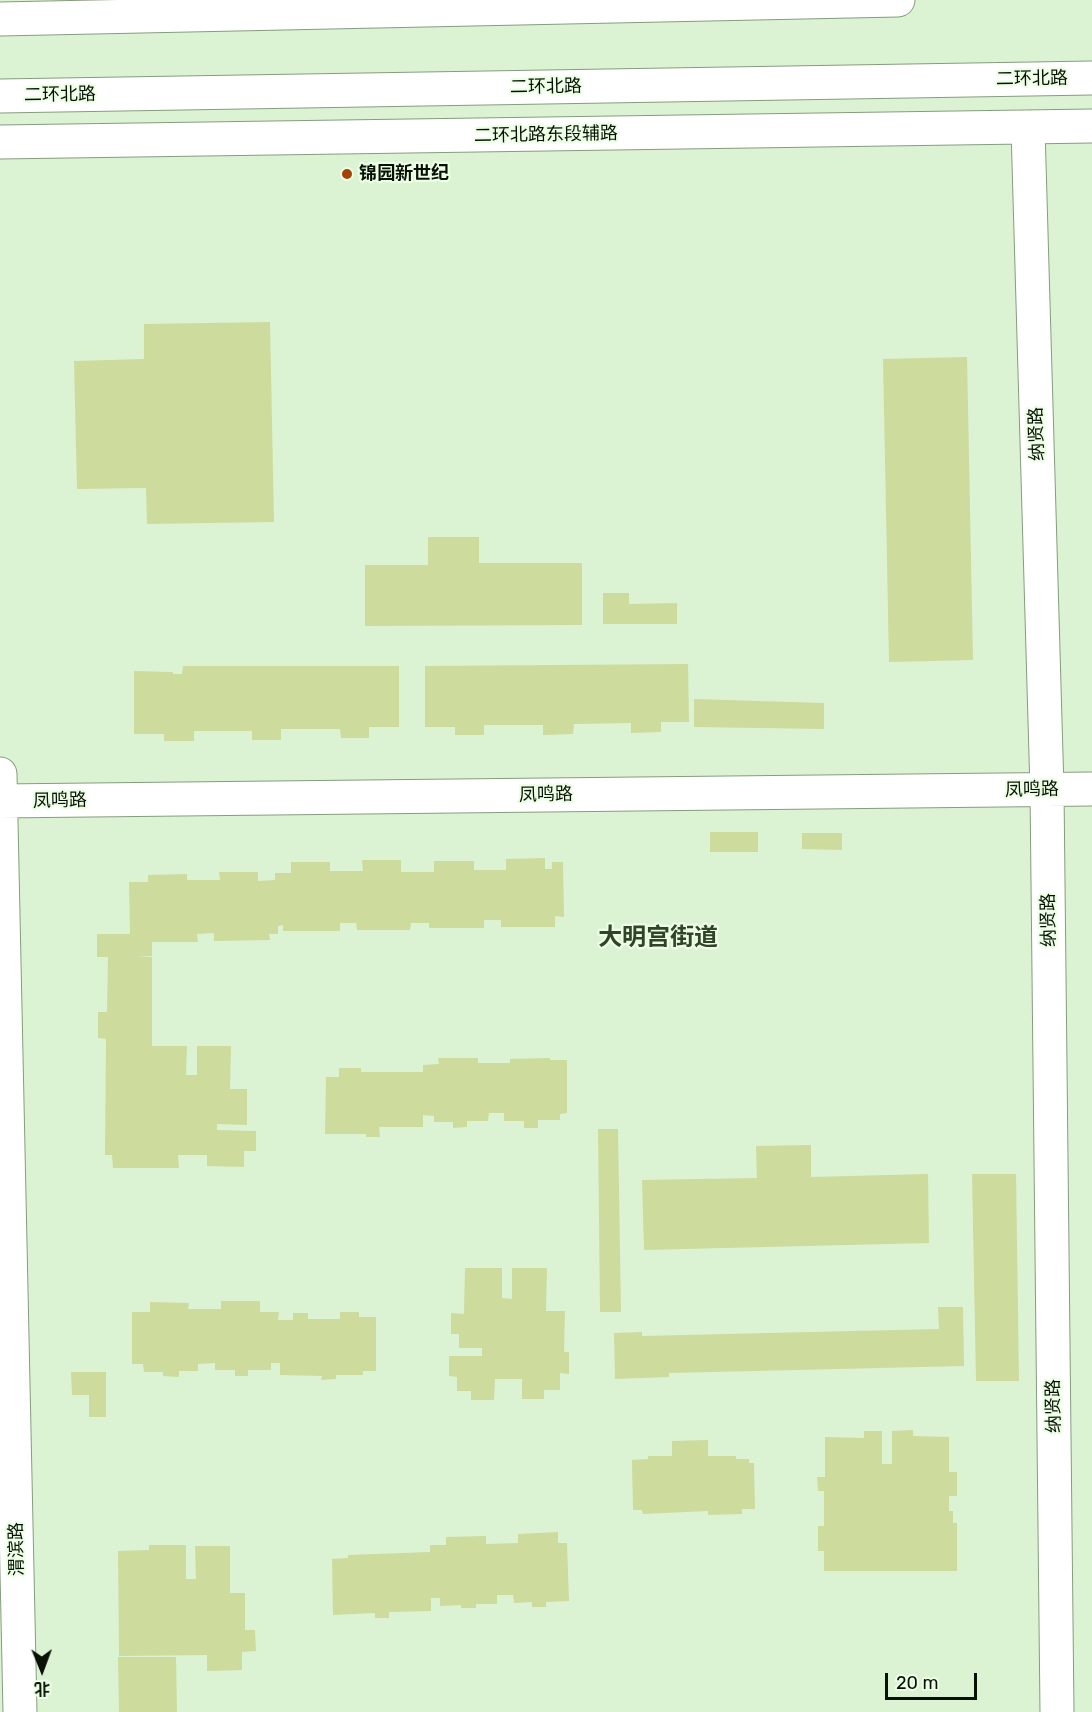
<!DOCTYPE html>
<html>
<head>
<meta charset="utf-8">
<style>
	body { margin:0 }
	#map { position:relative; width:1092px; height:1712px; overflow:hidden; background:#dbf3d3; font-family:Rubik,"Noto Sans SC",sans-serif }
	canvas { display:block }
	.north { position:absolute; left:12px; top:1640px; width:60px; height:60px; -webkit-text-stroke:4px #ecffe5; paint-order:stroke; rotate:179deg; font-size:16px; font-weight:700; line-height:24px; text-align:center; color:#091107 }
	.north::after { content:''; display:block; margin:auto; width:21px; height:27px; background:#091107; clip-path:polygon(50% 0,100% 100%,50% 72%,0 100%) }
	.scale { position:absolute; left:885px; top:1673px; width:92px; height:27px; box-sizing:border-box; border:3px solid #091107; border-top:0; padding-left:8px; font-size:18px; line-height:21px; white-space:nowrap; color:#091107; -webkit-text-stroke:4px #ecffe5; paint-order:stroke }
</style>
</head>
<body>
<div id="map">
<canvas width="1092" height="1712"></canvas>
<div class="north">北</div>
<div class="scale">20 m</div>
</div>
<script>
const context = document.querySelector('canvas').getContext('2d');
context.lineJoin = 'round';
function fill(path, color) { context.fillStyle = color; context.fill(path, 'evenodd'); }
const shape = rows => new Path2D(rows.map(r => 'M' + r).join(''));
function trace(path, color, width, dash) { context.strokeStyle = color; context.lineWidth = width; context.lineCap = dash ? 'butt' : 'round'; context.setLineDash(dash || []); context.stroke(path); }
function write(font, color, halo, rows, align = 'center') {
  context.font = font + ' Rubik,"Noto Sans SC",sans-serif'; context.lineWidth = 4.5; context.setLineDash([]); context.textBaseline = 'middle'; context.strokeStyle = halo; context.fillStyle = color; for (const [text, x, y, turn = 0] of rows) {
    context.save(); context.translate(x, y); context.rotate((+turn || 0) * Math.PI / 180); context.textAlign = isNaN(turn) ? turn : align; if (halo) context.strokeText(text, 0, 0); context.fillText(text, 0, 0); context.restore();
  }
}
const building = shape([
	[270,322,274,522,147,524,146,488,77,489,74,361,144,359,144,324],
	[967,357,973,660,889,662,883,359],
	[428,537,479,537,479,563,582,563,582,625,365,626,365,565,428,565],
	[603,593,629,593,629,604,677,603,677,624,603,624],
	[688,664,689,722,661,722,661,732,631,733,631,723,574,724,573,734,543,735,543,725,484,725,484,735,455,735,455,727,425,727,425,666],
	[183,666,399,666,399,727,369,727,369,738,341,738,340,729,281,729,281,740,252,740,252,731,194,731,194,741,164,741,164,734,134,734,134,671,173,672,173,674,182,674],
	[694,699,824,703,824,729,694,727],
	[710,832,758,832,758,852,710,852],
	[802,833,842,833,842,850,802,849],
	[545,858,545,869,552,869,552,862,563,862,564,917,555,916,555,927,501,927,501,920,484,920,484,928,429,928,429,923,411,923,410,930,357,930,356,923,340,923,340,931,283,931,283,925,278,926,278,934,269,934,270,940,214,941,214,933,197,934,198,942,152,942,152,956,137,956,152,957,152,1046,187,1046,186,1075,197,1075,197,1046,231,1046,230,1089,247,1089,247,1125,217,1124,217,1130,256,1131,256,1151,244,1151,244,1167,207,1166,207,1155,178,1155,179,1168,113,1168,112,1155,105,1155,106,1039,98,1038,98,1012,107,1012,108,957,97,957,97,934,130,934,129,882,148,882,148,875,187,874,187,880,220,880,219,872,258,872,258,881,275,880,275,873,291,873,291,862,330,862,330,871,363,871,362,860,401,860,401,872,434,872,434,861,474,861,474,870,506,870,506,859],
	[438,1058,478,1058,478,1063,510,1063,510,1059,550,1058,550,1060,567,1060,567,1113,560,1114,560,1120,538,1120,538,1128,524,1128,524,1121,504,1121,504,1113,489,1113,488,1121,467,1121,467,1127,453,1128,453,1122,434,1122,434,1116,423,1115,423,1127,379,1127,380,1137,366,1137,366,1134,325,1134,326,1077,339,1077,339,1068,361,1068,361,1072,423,1072,423,1065,439,1064],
	[598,1129,618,1129,621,1312,600,1312],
	[811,1145,811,1177,928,1174,929,1243,644,1250,642,1180,757,1178,756,1146],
	[972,1174,1016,1174,1019,1381,976,1381],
	[465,1268,502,1268,502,1298,512,1299,512,1268,547,1268,546,1311,565,1311,564,1352,569,1352,569,1374,560,1373,560,1390,544,1390,544,1399,522,1399,522,1379,495,1379,494,1400,471,1400,471,1391,457,1391,457,1377,449,1376,449,1356,482,1356,482,1348,459,1348,459,1334,451,1334,451,1313,464,1314],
	[221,1301,260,1301,260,1312,279,1312,278,1320,293,1320,293,1313,308,1313,308,1319,340,1319,340,1312,359,1312,359,1317,376,1317,376,1371,363,1371,363,1375,336,1375,336,1379,321,1380,322,1376,280,1375,280,1363,271,1363,271,1370,248,1370,248,1376,235,1376,235,1370,215,1370,215,1363,198,1364,198,1371,179,1371,179,1377,163,1376,163,1372,144,1372,143,1364,132,1364,132,1312,150,1312,150,1302,189,1303,188,1309,221,1309],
	[938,1307,963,1307,964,1366,669,1373,669,1377,615,1379,614,1333,642,1332,642,1336,939,1329],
	[71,1372,106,1372,106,1417,89,1417,89,1395,72,1395],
	[913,1430,913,1436,949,1437,949,1472,957,1472,957,1496,949,1496,949,1511,953,1511,953,1523,957,1523,957,1571,824,1571,824,1551,818,1551,818,1526,824,1526,824,1491,818,1491,817,1477,825,1477,825,1437,864,1438,864,1431,882,1431,882,1464,892,1464,892,1431],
	[708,1440,708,1456,736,1456,736,1459,749,1459,749,1463,754,1463,755,1509,742,1509,742,1514,708,1515,708,1511,643,1514,642,1510,633,1510,632,1460,648,1459,648,1456,672,1456,672,1441],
	[558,1532,558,1543,567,1543,569,1601,546,1602,546,1607,532,1607,532,1602,514,1603,513,1595,497,1595,497,1604,476,1604,476,1608,461,1608,461,1605,440,1606,440,1598,431,1598,431,1611,389,1612,389,1618,375,1618,375,1613,333,1615,332,1559,348,1558,348,1555,430,1552,430,1545,446,1545,446,1537,486,1536,486,1544,518,1543,518,1534],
	[149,1545,186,1545,186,1579,196,1579,195,1546,230,1546,230,1593,245,1593,245,1630,255,1630,256,1651,242,1652,242,1670,207,1671,207,1655,119,1656,118,1551,149,1550],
	[118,1657,176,1657,177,1712,119,1712]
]);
const secondary = shape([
	[1028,128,1047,790,1057,1712],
	[0,142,1092,126],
	[0,774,20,1712],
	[0,801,1092,789]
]);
const highway = shape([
	[0,19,898,0],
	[0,96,1092,78]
]);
const markers = [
	[347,174,6,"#a54206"]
];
const streetNames = [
	["二环北路",1032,79,-1],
	["二环北路",546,87,-1],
	["二环北路",60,95,-1],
	["二环北路东段辅路",546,135,-1],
	["纳贤路",1037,434,-92],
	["凤鸣路",1032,790,-1],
	["凤鸣路",546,795,-1],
	["凤鸣路",60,801,-1],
	["纳贤路",1049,920,-91],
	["纳贤路",1054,1406,-91],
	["渭滨路",17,1549,-91]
];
const poiNames = [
	["锦园新世纪",359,174]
];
const districtNames = [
	["大明宫街道",658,938]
];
fill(building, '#cddb9d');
trace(secondary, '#869c7f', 35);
trace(highway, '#869c7f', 35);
trace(secondary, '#fff', 33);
trace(highway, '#fff', 33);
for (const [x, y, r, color] of markers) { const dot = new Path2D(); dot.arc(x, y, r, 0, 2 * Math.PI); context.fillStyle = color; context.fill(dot); trace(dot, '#ecffe5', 2); }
write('18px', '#091107', '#ecffe5', streetNames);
write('bold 18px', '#091107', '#ecffe5', poiNames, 'left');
write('bold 24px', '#31442a', '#ecffe5', districtNames);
</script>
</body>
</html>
